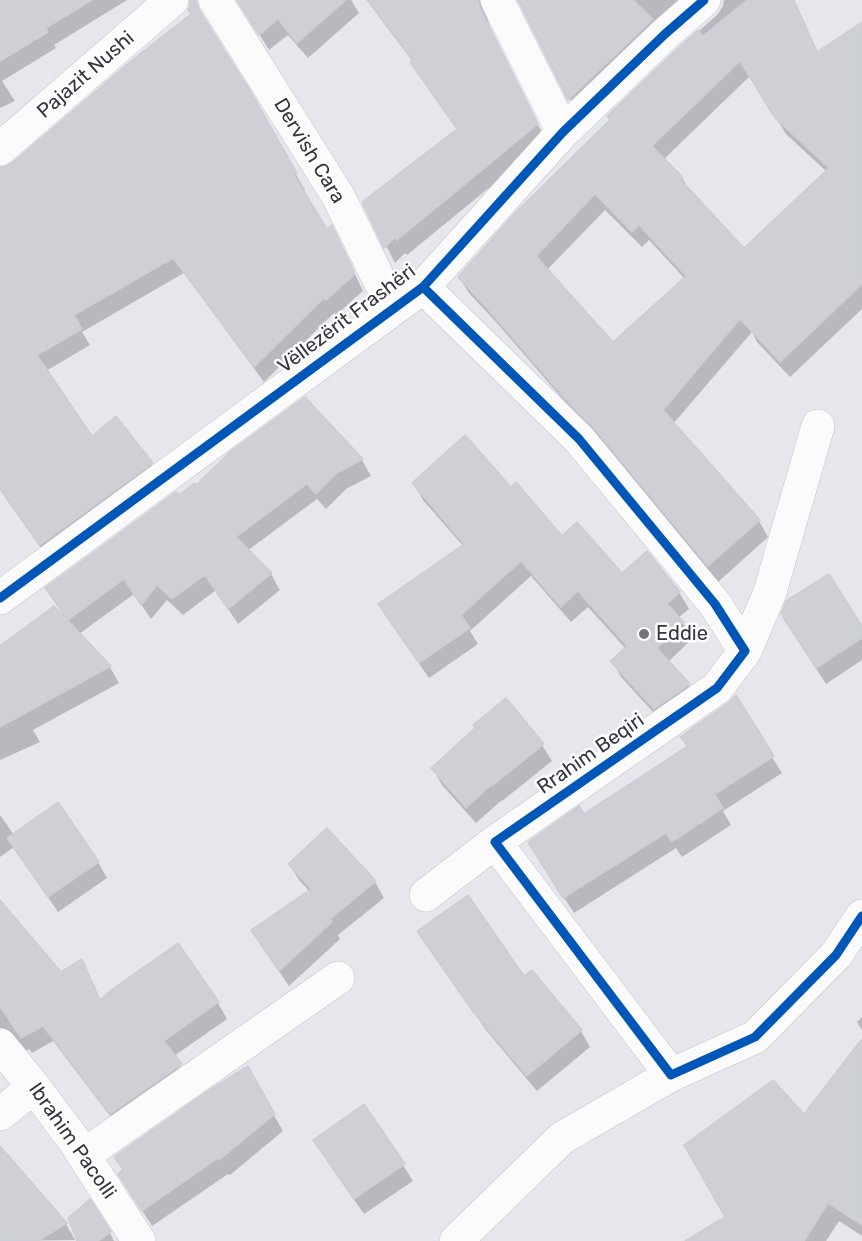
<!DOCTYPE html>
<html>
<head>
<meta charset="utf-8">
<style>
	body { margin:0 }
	canvas { display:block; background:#e6e7ed }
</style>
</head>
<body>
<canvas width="862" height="1241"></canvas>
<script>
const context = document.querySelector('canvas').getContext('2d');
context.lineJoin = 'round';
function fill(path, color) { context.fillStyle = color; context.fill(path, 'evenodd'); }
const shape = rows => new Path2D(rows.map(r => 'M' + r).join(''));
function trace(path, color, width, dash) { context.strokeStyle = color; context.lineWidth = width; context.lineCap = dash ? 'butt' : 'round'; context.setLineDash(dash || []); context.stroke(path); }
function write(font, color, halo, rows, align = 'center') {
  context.font = font + ' Rubik,sans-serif'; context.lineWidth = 5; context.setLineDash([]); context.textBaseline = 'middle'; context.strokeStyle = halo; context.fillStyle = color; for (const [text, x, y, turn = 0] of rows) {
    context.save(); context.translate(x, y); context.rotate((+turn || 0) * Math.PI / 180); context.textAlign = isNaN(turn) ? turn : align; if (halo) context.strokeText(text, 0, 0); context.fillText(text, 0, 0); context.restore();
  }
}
const shadow = shape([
	[0,0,127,0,54,45,56,48,2,81,15,101,0,108],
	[236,0,351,0,359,13,308,58,288,35,269,50,242,6],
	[372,0,497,0,487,15,489,26,546,141,407,255,405,253,395,263,364,203,458,130,413,62,379,17,370,1],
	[517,0,705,0,578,115,522,4],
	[724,0,794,0,818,53,862,24,862,309,790,377,757,342,752,332,673,424,759,521,768,537,718,582,604,443,581,420,496,322,469,293,459,277,679,49,717,15,723,6],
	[750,76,786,134,827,172,744,250,691,192,682,178,664,159],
	[605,210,642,247,649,240,685,279,613,344,547,270],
	[196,5,305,190,303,192,326,231,340,243,363,291,336,315,334,313,264,382,184,273,82,332,90,345,46,371,91,438,151,463,161,479,50,561,0,490,0,176,193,14],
	[305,399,362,460,371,476,346,489,326,509,317,499,247,551,271,574,280,590,238,624,216,590,183,615,167,600,151,619,134,594,79,634,110,667,119,683,33,730,40,742,0,760,0,647,63,614,47,589,178,498,195,488],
	[414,484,510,489,562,538,622,575,679,592,689,609,678,618,683,623,692,639,668,662,689,685,698,701,664,724,621,677,612,661,626,649,588,607,571,622,531,576,470,631,478,644,429,678,389,621,380,605,463,546,423,500],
	[862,628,862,660,826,684,792,631],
	[735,698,782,773,723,811,731,825,682,857,676,848,574,913,539,859,583,816,688,748,682,737],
	[542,745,552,761,502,801,502,800,476,823,442,785,433,769],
	[0,815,14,835,98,862,107,878,58,912,14,847,0,857],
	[289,864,375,882,384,898,338,935,340,939,289,986,262,946,253,930,309,891,299,880],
	[0,931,61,974,81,961,90,977,101,1001,178,945,218,1003,227,1019,174,1056,189,1081,120,1129,53,1041,32,1053,29,1049,26,1051,17,1043,0,1045],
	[428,947,524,979,581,1031,590,1047,537,1091,486,1030],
	[862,1017,862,1030,857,1022],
	[862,1041,862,1236,839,1221,826,1241,688,1241,727,1218],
	[247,1068,283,1131,230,1175,228,1174,152,1226,129,1190,123,1171,116,1157],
	[315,1140,403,1165,413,1181,364,1214,324,1156],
	[11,1161,66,1224,75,1240,0,1241,0,1168],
	[89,1201,110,1233,114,1241,78,1241]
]);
const building = shape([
	[0,0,92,0,46,28,48,32,0,61,0,0],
	[190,0,196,0,199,10,252,94,297,173,294,175,327,229,332,225,355,274,326,300,324,298,254,367,173,258,74,315,82,329,37,355,92,436,116,416,153,463,40,545,0,489,0,167,4,167,12,163,131,61,191,14,188,9,190,6,190,0],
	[237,0,346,0,297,43,278,19,259,35,237,0],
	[367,0,478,0,480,8,538,124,397,240,395,238,384,248,362,202,457,129,410,62,413,60,367,0],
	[518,0,633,0,653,19,568,100,518,0],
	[747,0,794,0,817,52,862,22,862,284,780,362,740,319,663,410,760,520,708,566,593,427,570,404,485,306,458,277,515,213,610,120,607,116,678,48,698,30,703,36,747,0],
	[740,61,775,118,829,168,744,248,681,180,683,177,652,146,740,61],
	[595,194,632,232,639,225,686,276,613,342,536,256,595,194],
	[305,397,363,459,337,473,316,494,307,484,236,537,272,573,228,609,205,575,172,599,157,585,141,605,124,579,68,620,45,588,176,492,179,495,194,483,196,485,231,451,305,397],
	[465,435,511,487,516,482,562,536,577,522,622,573,647,551,680,592,667,604,684,622,657,648,690,684,654,709,610,661,627,646,578,591,561,607,521,561,461,615,470,628,419,663,378,604,464,544,412,483,465,435],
	[829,574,862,626,862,638,816,668,781,614,786,601,829,574],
	[54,606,111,666,0,727,0,646,54,606],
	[736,695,774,756,715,794,723,808,672,842,666,833,563,898,528,842,579,806,584,814,688,746,680,737,728,703,736,695],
	[506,698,544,744,492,786,491,785,466,808,431,768,475,728,473,725,506,698],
	[58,802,99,862,48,897,7,838,58,802],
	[327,828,376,881,330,919,332,922,279,971,251,930,311,889,288,864,327,828],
	[468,895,524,976,532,970,582,1030,527,1076,474,1013,417,931,468,895],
	[0,900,61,972,82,959,100,1000,111,990,178,943,219,1002,164,1041,182,1064,110,1114,43,1026,21,1038,0,1007,0,900],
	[862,1039,862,1225,828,1203,804,1241,685,1241,725,1217,684,1145,773,1080,804,1114,862,1039],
	[248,1066,275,1114,219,1160,218,1158,142,1211,118,1174,123,1169,114,1157,208,1091,248,1066],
	[364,1104,405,1164,354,1199,313,1140,364,1104],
	[0,1146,67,1223,38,1241,0,1241,0,1146],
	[90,1199,111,1232,98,1241,77,1241,68,1218,90,1199]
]);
const street = shape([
	[215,0,338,196,393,308],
	[497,0,563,132],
	[0,149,172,0],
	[423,287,579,439,715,604,745,651,717,688,495,842,671,1075,755,1037,836,955,862,916],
	[0,598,423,287,563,132,665,34,704,0],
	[745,651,770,592,818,426],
	[426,895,495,842],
	[0,1045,34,1087,73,1139,139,1241],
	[0,1114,34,1087],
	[84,1155,338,978],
	[456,1241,562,1138,671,1075]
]);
const cycleway = shape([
	[423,287,579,439,715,604,745,651,717,688,495,842,671,1075,755,1037,836,955,862,916],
	[0,598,423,287,563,132,665,34,704,0]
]);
const markers = [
	[644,634,6,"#72747d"]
];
const streetNames = [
	["Pajazit Nushi",86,75,-41],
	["Dervish Cara",309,151,59],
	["Vëllezërit Frashëri",347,319,-37],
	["Rrahim Beqiri",591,754,-35],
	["Ibrahim Pacolli",72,1141,55]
];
const poiNames = [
	["Eddie",656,634]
];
fill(shadow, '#0003');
fill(building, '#cfd0d6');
trace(building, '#ccced5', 1.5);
trace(street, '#c3c5cb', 34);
trace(street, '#fbfbfc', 33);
trace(cycleway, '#0057b8', 9);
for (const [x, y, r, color] of markers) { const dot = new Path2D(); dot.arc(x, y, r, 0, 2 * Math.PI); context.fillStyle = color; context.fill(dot); trace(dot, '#fff', 2); }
write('20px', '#343641', '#fff', streetNames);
write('20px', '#343641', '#fff', poiNames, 'left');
</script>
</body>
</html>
